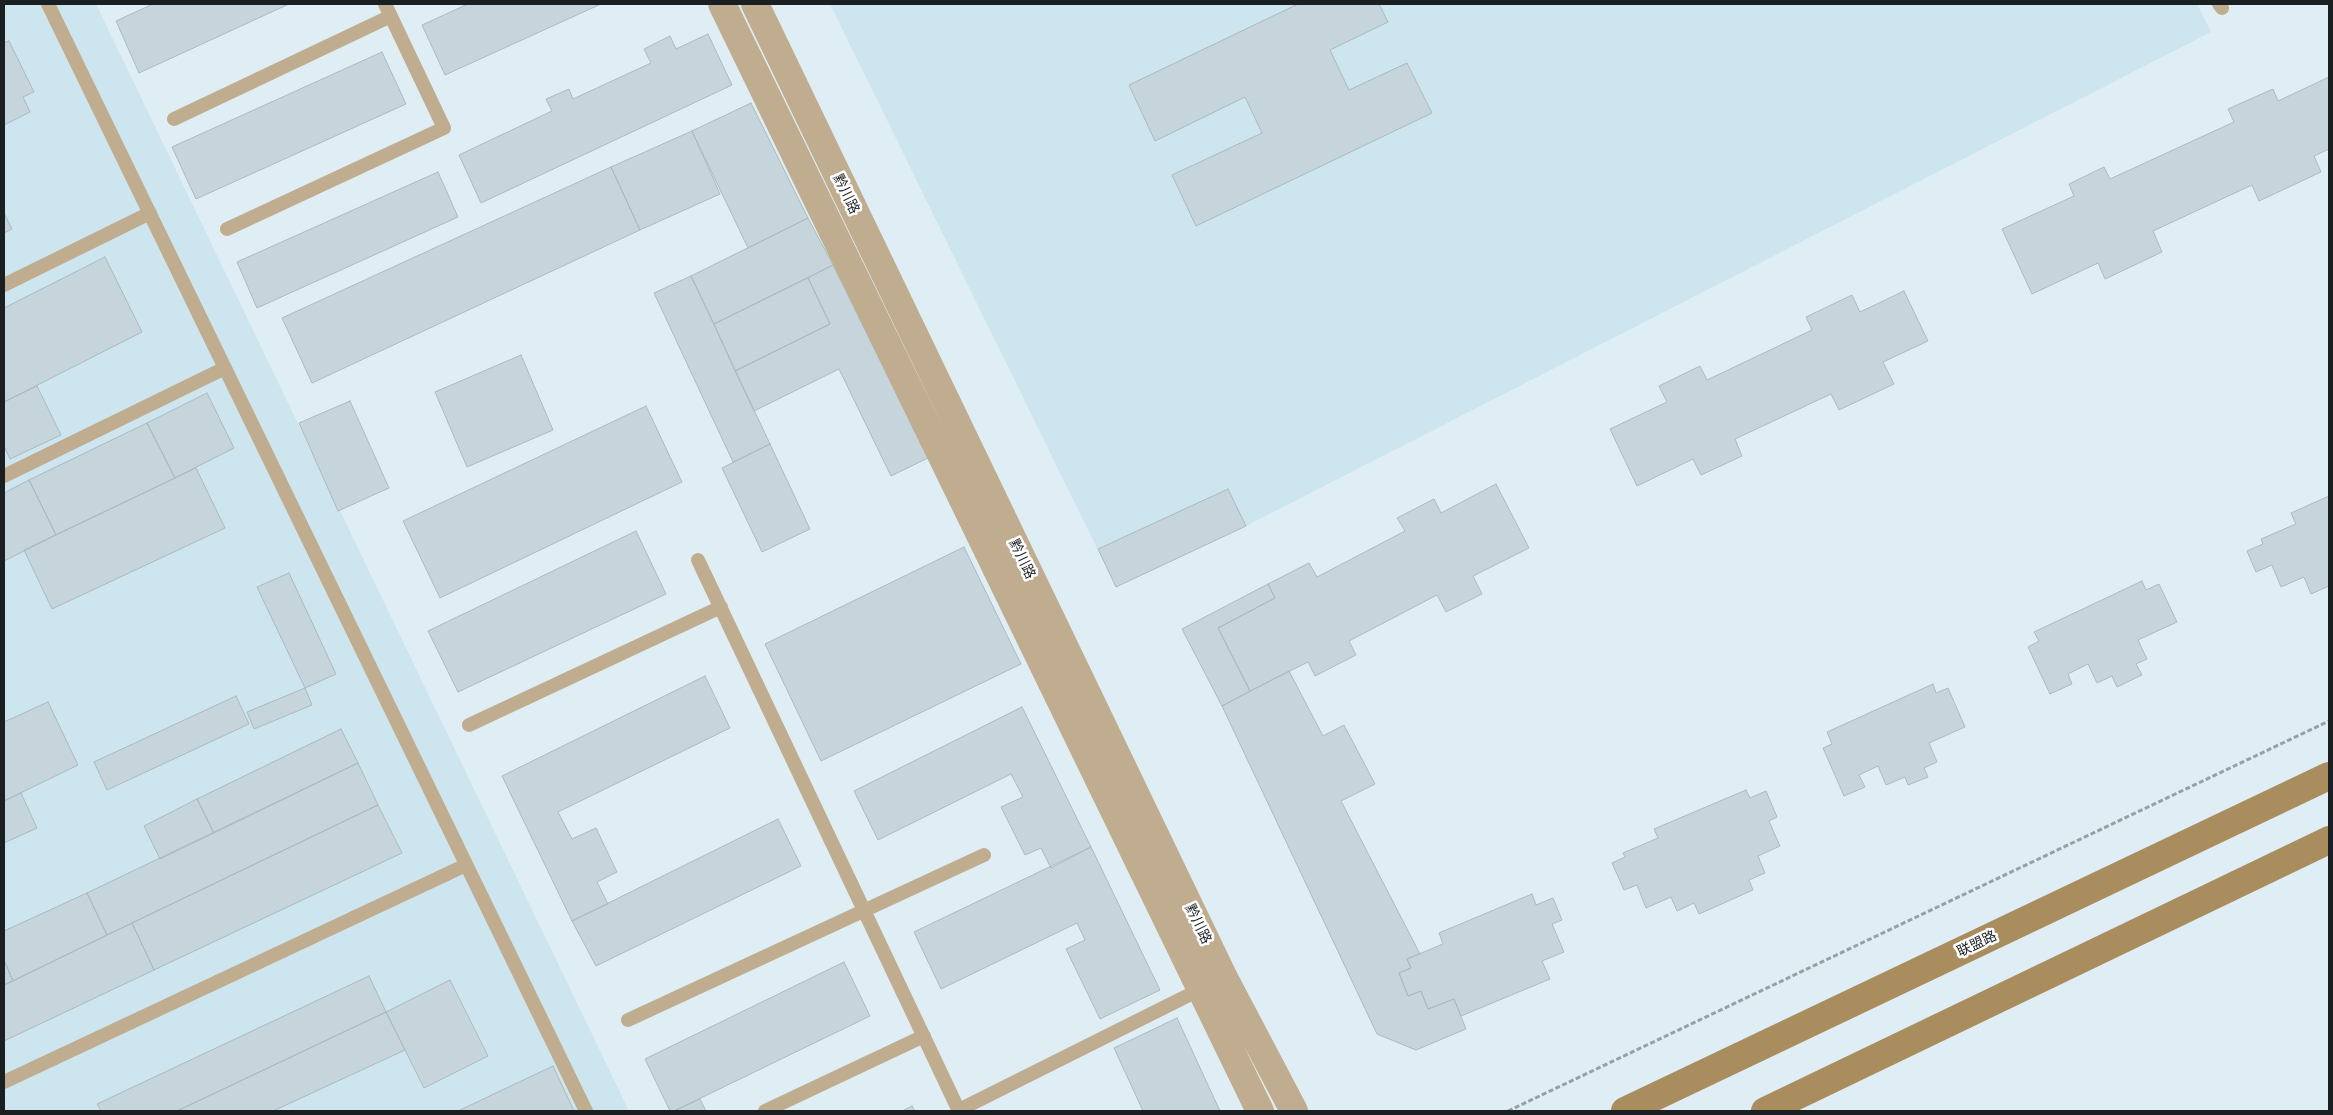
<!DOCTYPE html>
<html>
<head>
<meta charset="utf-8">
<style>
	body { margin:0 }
	#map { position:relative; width:2333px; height:1115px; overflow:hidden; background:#dfeef4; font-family:"Alegreya Sans",sans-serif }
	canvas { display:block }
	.frame { position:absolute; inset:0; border:5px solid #1a1f22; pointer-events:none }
</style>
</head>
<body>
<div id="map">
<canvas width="2333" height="1115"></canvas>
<div class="frame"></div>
</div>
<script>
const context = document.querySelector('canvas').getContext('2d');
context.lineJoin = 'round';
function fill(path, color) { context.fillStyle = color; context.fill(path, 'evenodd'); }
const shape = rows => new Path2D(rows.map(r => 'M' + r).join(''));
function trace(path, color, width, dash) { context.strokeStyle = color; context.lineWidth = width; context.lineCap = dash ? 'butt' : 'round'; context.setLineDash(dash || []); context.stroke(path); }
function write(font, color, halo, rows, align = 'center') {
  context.font = font + ' "Alegreya Sans","Noto Sans SC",sans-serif'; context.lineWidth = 5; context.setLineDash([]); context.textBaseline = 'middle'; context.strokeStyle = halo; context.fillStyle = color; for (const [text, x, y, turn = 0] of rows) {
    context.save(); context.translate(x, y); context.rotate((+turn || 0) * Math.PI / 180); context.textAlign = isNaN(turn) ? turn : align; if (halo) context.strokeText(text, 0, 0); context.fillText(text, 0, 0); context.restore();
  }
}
const built = shape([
	[4,4,96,4,629,1111,4,1111],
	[830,4,2197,4,2211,32,1246,526,1116,587]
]);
const building = shape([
	[153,4,289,4,139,73,116,21,153,4],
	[468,4,601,4,445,75,422,25,468,4],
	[1298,4,1379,4,1388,22,1330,50,1349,90,1407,63,1432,113,1196,226,1172,175,1262,133,1245,97,1155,141,1129,85,1298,4],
	[708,34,732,85,481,203,459,155,552,111,546,99,569,89,573,99,651,63,644,49,670,36,676,49,708,34],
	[9,41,34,92,23,97,30,112,4,125,4,43,9,41],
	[382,52,406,104,196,199,172,147,382,52],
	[2329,77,2329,149,2314,156,2321,172,2259,201,2252,185,2153,231,2162,252,2105,279,2098,263,2032,294,2002,229,2074,196,2069,184,2104,167,2110,179,2234,122,2228,109,2273,89,2278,101,2329,77],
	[751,103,808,218,748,248,692,131,751,103],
	[692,131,720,194,640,230,611,167,692,131],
	[611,167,640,230,312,383,282,318,611,167],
	[438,172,458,217,257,308,237,262,438,172],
	[4,213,12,229,4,233,4,213],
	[808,218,833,265,714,324,691,276,808,218],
	[105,257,142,332,4,402,4,308,105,257],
	[833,265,928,458,891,476,839,369,754,411,735,371,830,324,808,278,833,265],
	[691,276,770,444,733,462,654,293,691,276],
	[808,278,830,324,735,371,714,324,808,278],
	[1904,291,1928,341,1883,362,1894,384,1839,410,1831,394,1735,439,1742,456,1701,475,1693,459,1637,486,1610,429,1667,402,1659,386,1700,366,1707,380,1812,330,1806,317,1852,295,1860,312,1904,291],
	[521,355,553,430,467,467,435,392,521,355],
	[37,386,61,435,10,459,4,446,4,402,37,386],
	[207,393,234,448,175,478,147,423,207,393],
	[350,401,389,488,338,511,299,423,350,401],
	[646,406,682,482,440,598,403,521,646,406],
	[147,423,175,478,56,535,29,480,147,423],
	[770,444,810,529,762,552,722,468,770,444],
	[196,468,225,528,52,609,24,550,196,468],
	[29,480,56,535,4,561,4,493,29,480],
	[1496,484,1529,548,1473,576,1482,594,1446,612,1437,595,1349,641,1356,655,1315,676,1308,662,1250,691,1218,628,1275,598,1268,584,1309,563,1317,577,1405,531,1397,518,1434,499,1441,513,1496,484],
	[1228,489,1246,526,1116,587,1098,549,1228,489],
	[2329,496,2329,586,2311,594,2304,577,2281,587,2272,565,2256,572,2247,551,2263,544,2261,539,2296,524,2291,513,2329,496],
	[636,531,666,594,458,692,428,631,636,531],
	[964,547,1021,664,821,761,765,644,964,547],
	[289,573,336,674,305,688,257,587,289,573],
	[2142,581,2146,590,2159,584,2177,622,2138,640,2147,659,2136,664,2142,675,2117,687,2112,676,2097,683,2088,664,2068,674,2072,684,2050,694,2028,647,2039,641,2034,632,2142,581],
	[1268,584,1275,598,1218,628,1250,691,1222,706,1182,629,1268,584],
	[1289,671,1323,736,1344,725,1375,784,1341,801,1420,954,1407,959,1411,968,1399,973,1408,996,1421,991,1428,1009,1454,999,1466,1029,1416,1050,1377,1034,1222,706,1289,671],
	[705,676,730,728,558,812,572,839,596,828,617,872,597,882,608,904,572,921,502,776,705,676],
	[1933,684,1936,693,1948,688,1965,727,1929,743,1937,762,1924,768,1928,777,1908,785,1905,777,1886,785,1878,766,1859,775,1865,787,1844,796,1823,748,1832,744,1827,732,1933,684],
	[305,688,312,705,254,729,247,712,305,688],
	[236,696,249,724,107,790,94,762,236,696],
	[48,702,78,765,4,801,4,722,48,702],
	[1022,707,1091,847,1051,868,1041,848,1025,855,1001,807,1023,797,1011,774,878,840,854,791,1022,707],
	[341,729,358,763,214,833,197,799,341,729],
	[358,763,378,805,107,935,87,893,358,763],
	[1746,790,1750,798,1766,791,1777,817,1769,821,1780,846,1758,856,1765,873,1749,880,1753,890,1699,914,1694,903,1677,911,1671,897,1646,908,1637,885,1624,890,1612,863,1625,857,1623,853,1658,838,1654,829,1746,790],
	[21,793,37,828,4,843,4,801,21,793],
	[197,799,214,833,160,859,144,826,197,799],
	[378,805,402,853,154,970,132,923,378,805],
	[778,819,801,866,596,966,572,921,778,819],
	[1091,847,1160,990,1100,1019,1066,949,1085,940,1077,923,941,989,914,932,1091,847],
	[87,893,107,935,13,981,4,960,4,931,87,893],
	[1532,894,1536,905,1553,898,1562,920,1552,924,1564,952,1542,961,1550,979,1461,1016,1454,999,1428,1009,1421,991,1408,996,1399,973,1411,968,1407,959,1443,944,1439,933,1532,894],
	[132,923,154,970,4,1041,4,985,132,923],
	[4,960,13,981,4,985,4,960],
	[844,962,870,1016,674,1111,670,1111,645,1059,844,962],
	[369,976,386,1012,177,1111,101,1111,97,1104,369,976],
	[450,980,488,1056,424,1088,386,1012,450,980],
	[386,1012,405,1050,273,1111,177,1111,386,1012],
	[1177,1018,1220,1111,1143,1111,1114,1048,1177,1018],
	[553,1066,574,1111,458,1111,553,1066],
	[700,1099,706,1111,674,1111,700,1099],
	[912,1106,915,1111,902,1111,912,1106]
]);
const path = shape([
	[1508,1111,2329,721]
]);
const lane = shape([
	[48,4,586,1111],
	[2219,4,2222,8],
	[174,119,391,16],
	[227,229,444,128,385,4],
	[4,285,150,213],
	[4,476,225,368],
	[698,560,959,1111],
	[469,725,721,607],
	[628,1020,984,855],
	[4,1082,466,865],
	[959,1110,1205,987],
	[765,1111,924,1036]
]);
const street = shape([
	[722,4,1260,1111],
	[755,4,1224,978,1294,1111]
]);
const secondary = shape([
	[1625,1111,2329,776],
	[1765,1111,2329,840]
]);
const streetNames = [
	["黔川路",846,194,64],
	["黔川路",1022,559,64],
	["黔川路",1198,924,64],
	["联盟路",1977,944,-25]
];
fill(built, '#cde5ef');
fill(building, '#c6d4db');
trace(building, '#abbac0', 1);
trace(path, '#96a1a6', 3, [5, 2.5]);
trace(lane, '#c0ac8e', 14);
trace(street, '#c0ac8e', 28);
trace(secondary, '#aa8d5e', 28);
write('14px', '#1a1f22', '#fff', streetNames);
</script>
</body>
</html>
